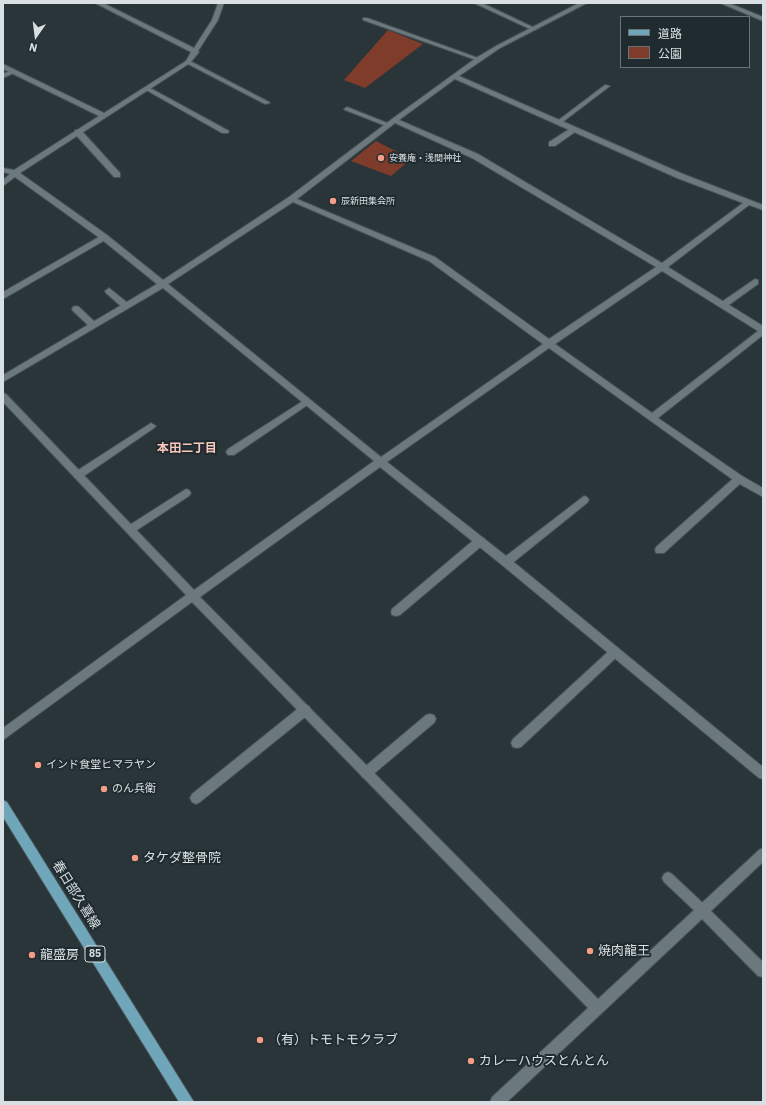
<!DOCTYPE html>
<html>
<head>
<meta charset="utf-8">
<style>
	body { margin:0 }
	#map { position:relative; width:766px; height:1105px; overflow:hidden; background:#2a353a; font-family:"IBM Plex Sans","Noto Sans JP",sans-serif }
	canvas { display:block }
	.frame { position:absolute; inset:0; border:4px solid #d9e0e3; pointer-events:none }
	.legend { position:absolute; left:620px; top:16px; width:130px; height:52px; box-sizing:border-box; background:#202b30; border:1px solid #6a7378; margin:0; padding:5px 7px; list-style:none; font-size:12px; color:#d9e0e3 }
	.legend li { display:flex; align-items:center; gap:8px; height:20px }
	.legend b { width:20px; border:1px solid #6a7378 }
	.north { position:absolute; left:16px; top:16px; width:40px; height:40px; -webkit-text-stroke:3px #202b30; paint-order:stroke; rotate:194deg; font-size:11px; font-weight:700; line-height:16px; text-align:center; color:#d9e0e3 }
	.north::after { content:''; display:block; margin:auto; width:14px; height:18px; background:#d9e0e3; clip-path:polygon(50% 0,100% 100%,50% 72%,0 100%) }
</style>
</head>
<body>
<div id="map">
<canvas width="766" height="1105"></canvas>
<div class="frame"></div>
<ul class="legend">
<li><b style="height:5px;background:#6fa6ba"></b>道路</li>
<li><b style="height:11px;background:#803c2a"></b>公園</li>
</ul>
<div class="north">N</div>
</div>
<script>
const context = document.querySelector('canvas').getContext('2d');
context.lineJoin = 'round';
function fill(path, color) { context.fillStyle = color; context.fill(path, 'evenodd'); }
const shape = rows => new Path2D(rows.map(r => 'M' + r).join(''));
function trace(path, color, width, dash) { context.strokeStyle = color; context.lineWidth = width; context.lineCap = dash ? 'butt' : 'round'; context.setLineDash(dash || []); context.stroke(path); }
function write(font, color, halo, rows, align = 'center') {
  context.font = font + ' "IBM Plex Sans","Noto Sans JP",sans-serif'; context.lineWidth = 4; context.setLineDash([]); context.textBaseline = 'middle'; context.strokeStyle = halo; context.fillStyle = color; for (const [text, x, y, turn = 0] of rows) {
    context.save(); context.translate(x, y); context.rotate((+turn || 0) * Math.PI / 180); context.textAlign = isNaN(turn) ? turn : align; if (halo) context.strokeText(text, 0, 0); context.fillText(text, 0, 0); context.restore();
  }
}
const green = shape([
	[388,30,423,44,365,88,344,80],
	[376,141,411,159,391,176,351,161]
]);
const service = shape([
	[474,3,482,3,537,29,532,30,474,3],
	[363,18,367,18,481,59,476,60,363,20,363,18],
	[188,60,269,102,270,103,265,104,186,63,185,62,188,60],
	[12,70,15,72,14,73,3,78,3,74,12,70],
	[605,85,610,86,560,124,556,124,556,122,605,85],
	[146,88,150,88,229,131,228,133,222,133,146,90,146,88],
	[347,107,390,124,392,125,390,126,386,126,345,110,344,109,347,107],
	[571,128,574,128,578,130,555,146,549,146,549,142,571,128],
	[75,130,81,130,120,173,120,177,114,177,75,134,75,130],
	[104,234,108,237,107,239,3,299,3,292,104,234],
	[755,279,758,280,758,284,726,307,720,307,719,305,720,303,755,279],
	[109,288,129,304,130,306,129,308,123,308,106,293,105,291,109,288],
	[76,306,79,307,96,323,97,325,96,327,90,327,73,311,72,309,73,307,76,306],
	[306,399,310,402,309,404,234,455,228,455,226,452,228,449,306,399],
	[151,423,156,426,154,428,81,478,75,478,73,475,75,472,151,423],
	[739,475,742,476,744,479,742,482,664,553,656,553,655,550,656,547,736,476,739,475],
	[186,489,189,490,191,493,189,496,134,532,128,532,126,529,128,526,186,489],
	[584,496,587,497,589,500,587,503,510,565,506,566,502,565,501,562,502,559,584,496],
	[480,537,484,538,485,541,484,544,400,615,396,616,392,615,391,612,392,609,476,538,480,537],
	[615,647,619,649,620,652,619,655,521,747,517,748,513,747,511,743,513,739,611,649,615,647],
	[305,705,309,706,311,710,309,714,200,802,196,804,192,802,190,798,192,794,301,706,305,705],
	[430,714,434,715,436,719,434,723,370,777,366,778,362,777,360,773,362,769,426,715,430,714],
	[668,872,672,874,707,907,709,911,707,915,703,917,699,915,664,882,662,878,664,874,668,872]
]);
const minor = shape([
	[95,3,103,3,194,48,212,20,218,3,224,3,218,20,198,51,199,52,190,63,20,173,107,235,163,280,289,197,392,119,476,58,496,46,579,3,587,3,500,48,459,76,683,174,763,205,763,210,749,205,668,267,763,326,763,335,658,418,742,476,763,488,763,497,736,482,549,348,387,462,510,559,763,767,763,779,759,778,502,565,380,467,200,597,598,999,759,850,763,848,763,862,711,911,763,962,763,977,758,976,702,919,507,1102,490,1102,492,1097,588,1008,192,602,3,740,3,728,186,595,3,402,3,393,6,394,194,590,374,461,163,288,3,382,3,375,157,284,101,239,15,177,3,186,3,180,10,174,3,172,3,168,14,170,99,116,3,69,3,64,104,113,186,61,191,52,95,3],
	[455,79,677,178,743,203,662,263,478,154,399,120,455,79],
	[395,123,472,158,656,267,549,339,435,257,297,199,395,123],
	[293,202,429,261,543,344,381,457,168,284,293,202],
	[662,271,758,331,652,413,555,344,662,271],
	[720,3,729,3,763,17,763,21,720,3]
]);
const primary = shape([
	[3,800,7,802,194,1102,179,1102,3,817,3,800]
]);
const markers = [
	[381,158,4,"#f49e87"],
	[333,201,4,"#f49e87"],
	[38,765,4,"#f49e87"],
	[104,789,4,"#f49e87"],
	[135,858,4,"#f49e87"],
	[590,951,4,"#f49e87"],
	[32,955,4,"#f49e87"],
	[260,1040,4,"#f49e87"],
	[471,1061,4,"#f49e87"]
];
const farPoinames = [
	["安養庵・浅間神社",389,158],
	["辰新田集会所",341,201]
];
const shields = [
	[95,954,20]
];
const shieldNames = [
	["85",95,954]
];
const poiNames = [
	["インド食堂ヒマラヤン",46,765],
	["のん兵衛",112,789]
];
const neighbourhoodNames = [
	["本田二丁目",187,449]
];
const nearPoinames = [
	["タケダ整骨院",143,858],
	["焼肉龍王",598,951],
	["龍盛房",40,955],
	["（有）トモトモクラブ",268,1040],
	["カレーハウスとんとん",479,1061]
];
const nearStreetnames = [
	["春日部久喜線",76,895,58]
];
fill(green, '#803c2a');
trace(service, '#465053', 2);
trace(minor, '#465053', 2);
trace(primary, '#465053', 2);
fill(service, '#6b787d');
fill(minor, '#6b787d');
fill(primary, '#6fa6ba');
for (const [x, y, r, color] of markers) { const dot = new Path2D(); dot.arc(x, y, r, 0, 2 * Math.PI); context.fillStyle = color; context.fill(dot); trace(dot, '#202b30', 1.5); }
write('9px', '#d9e0e3', '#202b30', farPoinames, 'left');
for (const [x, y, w] of shields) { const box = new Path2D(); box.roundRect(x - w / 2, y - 8, w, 16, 3); context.fillStyle = '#202b30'; context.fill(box); trace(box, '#d9e0e3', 1); }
write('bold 10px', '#d9e0e3', null, shieldNames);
write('11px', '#d9e0e3', '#202b30', poiNames, 'left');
write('bold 12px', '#f9c7ba', '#202b30', neighbourhoodNames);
write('13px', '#d9e0e3', '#202b30', nearPoinames, 'left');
write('13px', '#d9e0e3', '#202b30', nearStreetnames);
</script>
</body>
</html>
